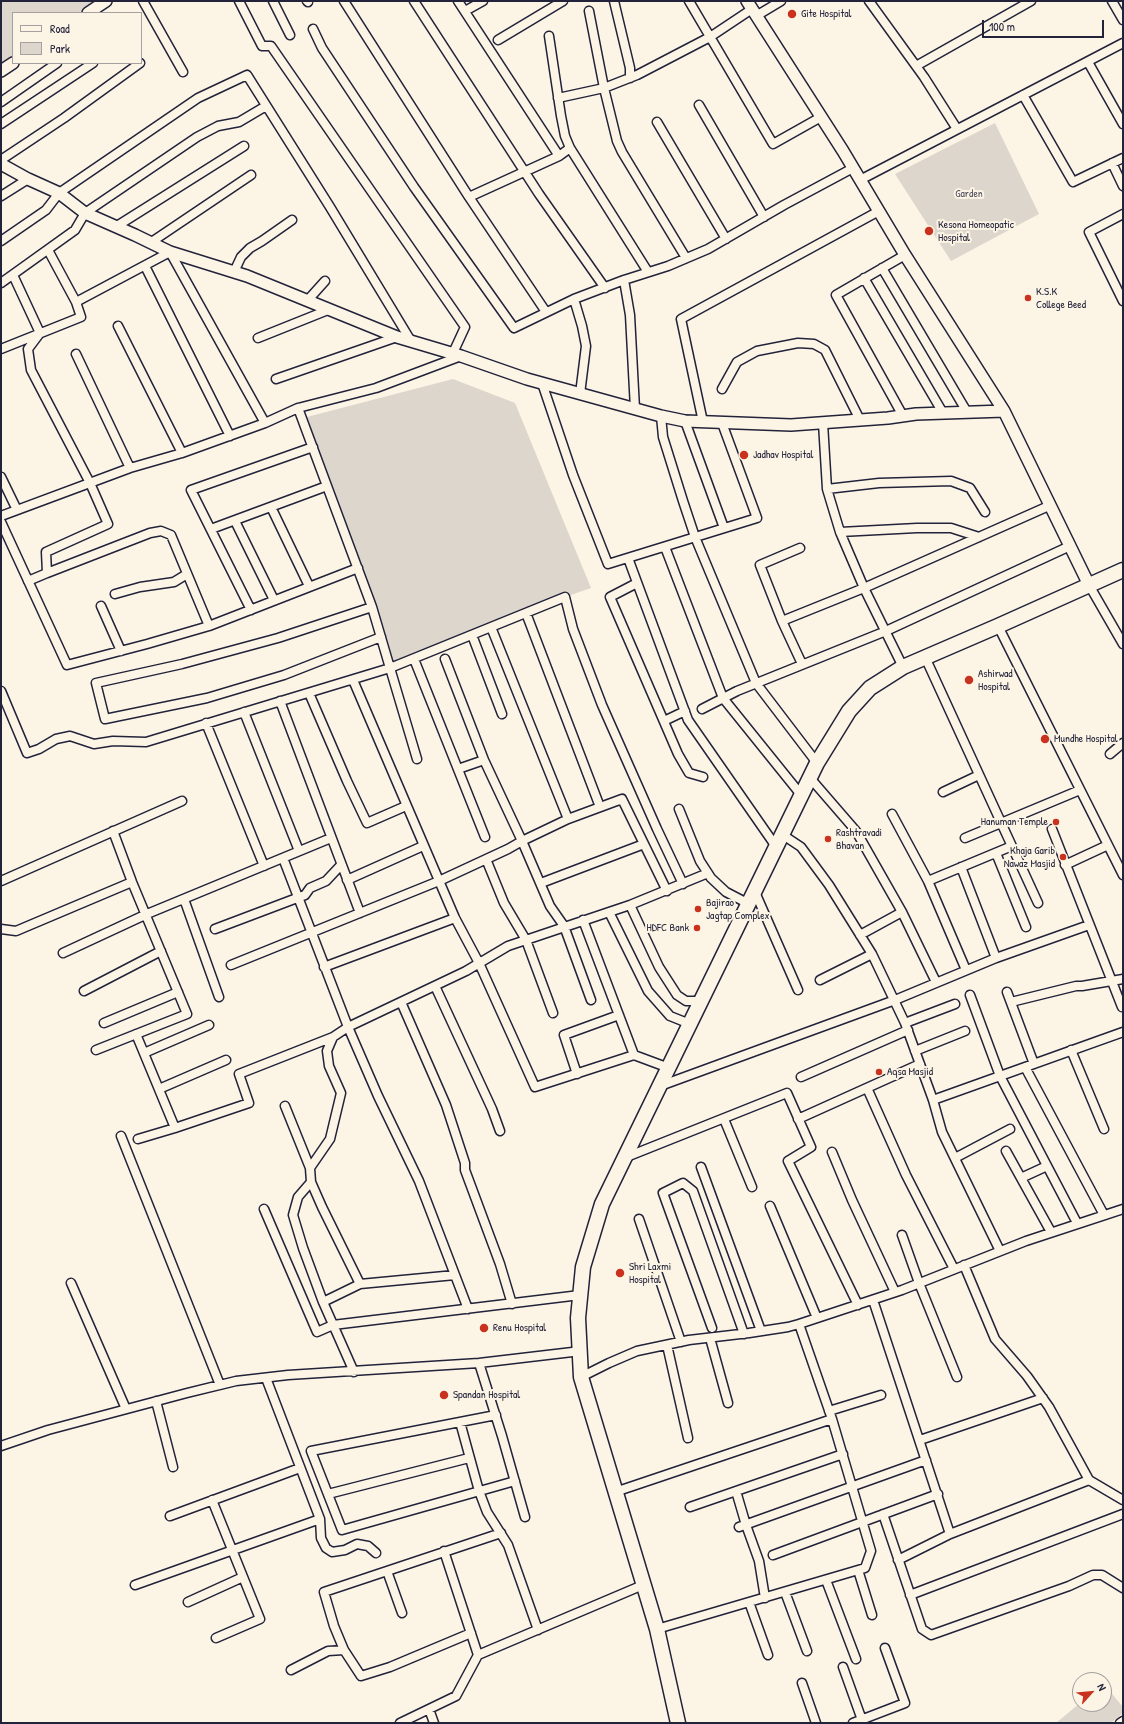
<!DOCTYPE html>
<html>
<head>
<meta charset="utf-8">
<style>
	body { margin:0 }
	#map { position:relative; width:1124px; height:1724px; overflow:hidden; background:#fcf5e5; font-family:"Patrick Hand",sans-serif }
	canvas { display:block }
	.frame { position:absolute; inset:0; border:2px solid #22223b; pointer-events:none }
	.legend { position:absolute; left:12px; top:12px; width:130px; height:52px; box-sizing:border-box; background:#fcf5e5; border:1px solid #a5a1a1; margin:0; padding:5px 7px; list-style:none; font-size:12px; color:#22223b }
	.legend li { display:flex; align-items:center; gap:8px; height:20px }
	.legend b { width:20px; border:1px solid #a5a1a1 }
	.north { position:absolute; left:1072px; top:1672px; width:40px; height:40px; box-sizing:border-box; background:#fcf5e5; border:1px solid #a5a1a1; border-radius:50%; rotate:63deg; font-size:11px; font-weight:700; line-height:16px; text-align:center; color:#22223b }
	.north::after { content:''; display:block; margin:auto; width:14px; height:18px; background:#c8321e; clip-path:polygon(50% 0,100% 100%,50% 72%,0 100%) }
	.scale { position:absolute; left:982px; top:20px; width:122px; height:18px; box-sizing:border-box; border:2px solid #22223b; border-top:0; padding-left:5px; font-size:12px; line-height:14px; white-space:nowrap; color:#22223b; -webkit-text-stroke:3px #fcf5e5; paint-order:stroke }
</style>
</head>
<body>
<div id="map">
<canvas width="1124" height="1724"></canvas>
<div class="frame"></div>
<ul class="legend">
<li><b style="height:5px;background:#fcf5e5"></b>Road</li>
<li><b style="height:11px;background:#dcd6cc"></b>Park</li>
</ul>
<div class="north">N</div>
<div class="scale">100 m</div>
</div>
<script>
const context = document.querySelector('canvas').getContext('2d');
context.lineJoin = 'round';
function fill(path, color) { context.fillStyle = color; context.fill(path, 'evenodd'); }
const shape = rows => new Path2D(rows.map(r => 'M' + r).join(''));
function trace(path, color, width, dash) { context.strokeStyle = color; context.lineWidth = width; context.lineCap = dash ? 'butt' : 'round'; context.setLineDash(dash || []); context.stroke(path); }
function write(font, color, halo, rows, align = 'center') {
  context.font = font + ' "Patrick Hand",sans-serif'; context.lineWidth = 4; context.setLineDash([]); context.textBaseline = 'middle'; context.strokeStyle = halo; context.fillStyle = color; for (const [text, x, y, turn = 0] of rows) {
    context.save(); context.translate(x, y); context.rotate((+turn || 0) * Math.PI / 180); context.textAlign = isNaN(turn) ? turn : align; if (halo) context.strokeText(text, 0, 0); context.fillText(text, 0, 0); context.restore();
  }
}
const green = shape([
	[1,1,96,1,78,13,13,13,13,55,1,63],
	[995,123,1039,214,951,261,895,174],
	[453,379,515,403,591,588,565,597,390,668,303,418],
	[1104,1684,1123,1707,1123,1713,1111,1723,1056,1723,1080,1703,1104,1704]
]);
const street = shape([
	[143,1,183,72],
	[239,1,262,46,271,46,465,327,453,353],
	[273,1,290,35],
	[307,1,308,2],
	[344,1,469,197,546,312],
	[414,1,539,194,605,288],
	[458,1,559,156],
	[614,1,630,68,630,78],
	[689,1,773,144,821,117],
	[869,1,924,77,957,129],
	[1112,1,1123,20],
	[465,11,483,1],
	[589,11,604,88,617,141,622,152,686,258],
	[756,16,781,1],
	[313,29,322,48,414,187,514,328,574,299,624,280,668,266,708,249,784,205,853,168],
	[549,36,561,116,565,136,570,148,648,272],
	[498,40,563,1],
	[1088,62,1123,124],
	[916,66,1031,1],
	[1023,95,1073,182,1123,158],
	[558,98,604,88,637,75,710,37,752,9],
	[1,102,57,63],
	[699,105,764,217],
	[657,122,726,239],
	[1,124,93,63],
	[1,160,64,118,140,63],
	[1112,163,1123,186],
	[860,180,1123,43],
	[1,196,28,179],
	[469,197,559,156,570,148],
	[1123,214,1089,232,1123,301],
	[117,226,244,146],
	[1,241,46,210,59,193,198,98,247,75,330,207,411,341],
	[150,243,251,175],
	[48,250,76,302],
	[145,266,230,436],
	[882,268,967,412],
	[234,272,241,257,250,248,262,241,292,220],
	[13,275,40,333,28,349,31,370,90,483,108,524,46,552,47,573,28,581],
	[864,278,943,413],
	[624,280,630,315,635,409],
	[1,283,75,230,85,213,197,137,218,126,239,122,266,106],
	[574,299,582,326,586,346,580,394],
	[307,301,325,281],
	[118,326,182,453],
	[258,338,328,310],
	[1,349,81,317,76,302,170,252,265,423],
	[76,354,130,468],
	[276,379,397,337],
	[542,383,573,475,608,564,757,518,722,423],
	[722,389,737,362,757,351,798,343,814,344,825,350,860,420],
	[298,408,372,607,390,668,565,597,573,629,602,705,657,829,683,884],
	[661,416,663,437,683,501,695,537,756,683,817,763],
	[903,416,836,295,905,255],
	[685,421,724,528],
	[703,422,681,319,879,211],
	[823,423,827,489,840,532,864,588,903,667],
	[1,477,17,510],
	[827,489,879,483,951,481,970,488,985,512],
	[271,507,309,586],
	[1,516,130,468,182,453,265,423,298,408,376,388,461,356],
	[235,521,274,600],
	[1,522,67,665,147,644,209,626,358,568],
	[211,529,327,486],
	[840,532,917,528,951,528,979,537],
	[665,547,723,698,802,796],
	[800,548,760,565,782,621,864,588,1051,505],
	[628,558,688,720,777,848],
	[47,573,150,533,161,531,171,535,209,626],
	[637,583,610,597,678,754,689,773,703,777],
	[1089,585,1123,644],
	[115,594,140,587,174,582,187,574],
	[101,606,121,651],
	[372,607,278,638,182,664,96,683,105,719,207,698,284,675,381,637],
	[251,610,191,490,313,447],
	[526,613,600,807],
	[782,621,802,664],
	[998,626,1123,875],
	[491,627,568,819],
	[472,635,502,714],
	[925,657,1038,903],
	[414,659,485,837],
	[445,659,484,760],
	[353,680,455,918,479,963,535,1087,634,1055,583,920],
	[1,691,27,753,39,749,56,739,70,736,94,744,113,741,146,742,390,668,417,759],
	[309,693,347,781,367,823,406,806],
	[280,701,360,913],
	[702,709,737,691,886,631,1070,546],
	[244,712,299,851],
	[664,721,685,711],
	[206,723,264,866],
	[1110,754,1123,743],
	[458,769,484,760,522,841,568,819,622,799,667,891],
	[811,779,856,831,902,912,936,982],
	[943,792,979,775],
	[679,809,700,861,711,878,726,892,749,904],
	[892,814,928,881,966,970],
	[1052,829,1122,1007],
	[783,835,801,847,829,885,872,954,905,1023,933,1100,942,1132,1000,1251],
	[965,838,1080,790],
	[996,853,1026,927],
	[283,858,348,1027,378,1096,419,1181,468,1309],
	[486,859,504,903,526,940,553,1013],
	[1065,865,1108,845],
	[961,867,996,958],
	[347,880,423,846],
	[1,881,182,801],
	[928,881,1012,846],
	[541,883,644,844],
	[755,892,798,990],
	[184,899,219,997],
	[630,905,659,967,677,995,686,1001,702,1001],
	[609,912,648,991,670,1016,690,1024],
	[1,929,16,931,132,882],
	[215,929,305,895,310,888,326,881,341,865],
	[860,935,902,912],
	[63,953,147,914,331,838],
	[231,965,439,881,508,849,522,841,550,906,564,926,591,1000],
	[324,967,455,918],
	[820,980,872,954],
	[435,986,492,1109,500,1131],
	[84,991,161,951],
	[1007,992,1034,1064],
	[970,995,1000,1076,1077,1223],
	[401,1002,446,1105,465,1163,465,1170,500,1264,512,1304],
	[1011,1002,1076,986,1082,986,1123,979],
	[104,1023,178,992],
	[905,1023,955,1004],
	[136,1034,175,1128,138,1139],
	[96,1050,187,1014,132,882,113,831],
	[1071,1050,1104,1129],
	[915,1051,965,1031],
	[144,1053,209,1025],
	[634,1055,669,1068],
	[1025,1067,1104,1215],
	[577,1074,564,1035,619,1015],
	[801,1077,908,1030],
	[660,1086,895,1000,996,958,1089,925],
	[867,1088,906,1175,954,1269],
	[159,1089,226,1060],
	[933,1100,1123,1032],
	[285,1106,310,1168],
	[724,1119,752,1187],
	[798,1119,920,1064],
	[175,1128,249,1103,239,1074,333,1037],
	[121,1136,220,1385],
	[1006,1151,1051,1232],
	[832,1152,852,1200,895,1292],
	[624,1158,787,1093,811,1147,788,1161,858,1305],
	[955,1158,1010,1129],
	[701,1167,761,1331],
	[1021,1178,1047,1166],
	[311,1182,298,1197,293,1215,303,1248,323,1302,354,1372],
	[770,1206,817,1318],
	[264,1209,317,1332,333,1325,580,1295],
	[639,1219,681,1342],
	[902,1235,919,1283,957,1377],
	[964,1265,995,1339,1027,1376,1049,1407,1089,1480,1123,1500],
	[71,1283,126,1409],
	[360,1284,322,1207,311,1182,310,1168,330,1139,341,1093,329,1066,327,1051,333,1037,348,1027,466,971,508,946,630,905,708,873],
	[873,1300,950,1534,898,1560],
	[323,1302,360,1284,455,1275],
	[712,1328,663,1193,683,1183,693,1191,744,1334],
	[710,1338,728,1403],
	[667,1345,688,1438],
	[479,1363,502,1436,525,1517],
	[581,1377,609,1363,637,1351,689,1340,749,1333,788,1327,799,1324,902,1290,1026,1241,1123,1209],
	[266,1378,320,1519,321,1538,326,1548,332,1552,345,1550,357,1544,368,1546,376,1553],
	[156,1401,173,1467],
	[829,1411,881,1395],
	[496,1415,311,1451,342,1530,515,1481],
	[460,1422,479,1491,487,1512,508,1545,538,1630],
	[920,1440,1043,1398],
	[1,1446,48,1430,187,1393,236,1381,288,1375,479,1363,581,1351],
	[736,1491,746,1525,759,1561,765,1598],
	[615,1492,832,1419],
	[328,1494,469,1458],
	[212,1500,260,1619,216,1638],
	[690,1507,843,1454],
	[883,1514,922,1629,931,1635,1069,1586,1093,1575,1102,1575,1123,1588],
	[170,1516,300,1468],
	[739,1527,926,1460],
	[950,1534,1089,1480],
	[444,1551,478,1655],
	[773,1555,938,1494],
	[858,1570,872,1615],
	[387,1571,402,1613],
	[826,1580,856,1659],
	[135,1585,320,1519],
	[785,1592,807,1651],
	[910,1595,1123,1514],
	[188,1602,243,1577],
	[749,1602,768,1655],
	[657,1629,865,1568,871,1551,832,1419,799,1324],
	[471,1633,390,1667,361,1676,344,1650,334,1626,324,1592,501,1533],
	[843,1667,862,1720],
	[291,1670,328,1651,344,1650],
	[802,1683,816,1723],
	[429,1709,434,1723],
	[400,1723,456,1696,478,1655,643,1585],
	[853,1723,905,1703,885,1648],
	[1120,1723,1123,1721]
]);
const secondary = shape([
	[747,1,843,151,905,255,1004,411],
	[88,13,106,1],
	[1,71,13,63],
	[1,164,28,179,59,193,85,213,135,235,170,252,247,276,397,337,461,356,527,379,661,416,685,421,791,425,888,418,916,414,1004,411,1089,585]
]);
const highway = shape([
	[678,1723,657,1629,581,1377,578,1318,583,1267,602,1204,817,763,849,711,870,688,903,667,998,626,1123,570]
]);
const markers = [
	[792,14,5,"#c8321e"],
	[929,231,5,"#c8321e"],
	[1028,298,4,"#c8321e"],
	[744,455,5,"#c8321e"],
	[969,680,5,"#c8321e"],
	[1045,739,5,"#c8321e"],
	[1056,822,4,"#c8321e"],
	[828,839,4,"#c8321e"],
	[1063,857,4,"#c8321e"],
	[698,909,4,"#c8321e"],
	[697,928,4,"#c8321e"],
	[879,1072,4,"#c8321e"],
	[620,1273,5,"#c8321e"],
	[484,1328,5,"#c8321e"],
	[444,1395,5,"#c8321e"]
];
const poiNames = [
	["Gite Hospital",801,14],
	["Kesona Homeopatic",938,225],
	["Hospital",938,238],
	["K.S.K",1036,292],
	["College Beed",1036,305],
	["Jadhav Hospital",753,455],
	["Ashirwad",978,674],
	["Hospital",978,687],
	["Mundhe Hospital",1054,739],
	["Hanuman Temple",1048,822,"right"],
	["Rashtravadi",836,833],
	["Bhavan",836,846],
	["Khaja Garib",1055,851,"right"],
	["Nawaz Masjid",1055,864,"right"],
	["Bajirao",706,903],
	["Jagtap Complex",706,916],
	["HDFC Bank",689,928,"right"],
	["Aqsa Masjid",887,1072],
	["Shri Laxmi",629,1267],
	["Hospital",629,1280],
	["Renu Hospital",493,1328],
	["Spandan Hospital",453,1395]
];
const parkNames = [
	["Garden",969,194]
];
fill(green, '#dcd6cc');
trace(street, '#22223b', 11);
trace(secondary, '#22223b', 14);
trace(highway, '#22223b', 17);
trace(street, '#fcf5e5', 8);
trace(secondary, '#fcf5e5', 11);
trace(highway, '#fcf5e5', 14);
for (const [x, y, r, color] of markers) { const dot = new Path2D(); dot.arc(x, y, r, 0, 2 * Math.PI); context.fillStyle = color; context.fill(dot); trace(dot, '#fcf5e5', 1.5); }
write('11px', '#22223b', '#fcf5e5', poiNames, 'left');
write('11px', '#504f5f', '#fcf5e5', parkNames);
</script>
</body>
</html>
